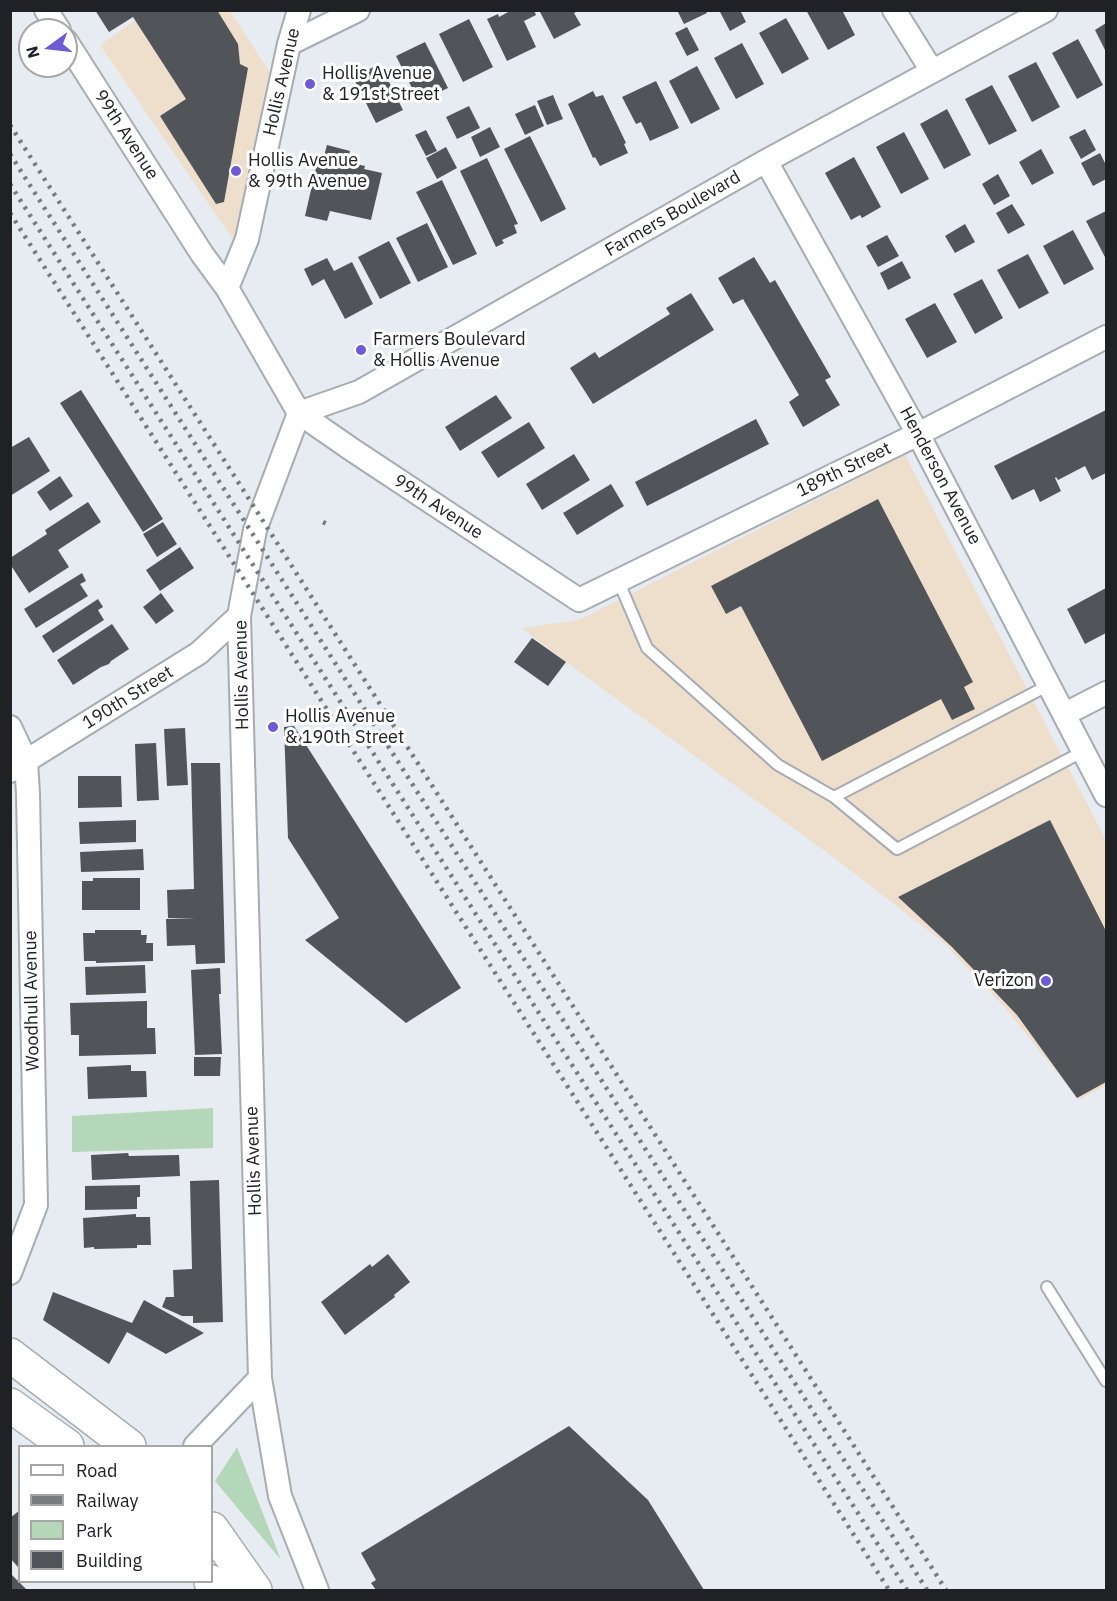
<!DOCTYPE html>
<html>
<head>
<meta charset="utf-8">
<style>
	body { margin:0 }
	#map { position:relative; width:1117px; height:1601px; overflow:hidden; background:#e7ecf2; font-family:"IBM Plex Sans",sans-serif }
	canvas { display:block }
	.frame { position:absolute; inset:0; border:12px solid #202124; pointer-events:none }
	.legend { position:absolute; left:18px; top:1445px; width:195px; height:138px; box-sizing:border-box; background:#fff; border:2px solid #a6a6a7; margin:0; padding:8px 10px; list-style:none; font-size:18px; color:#202124 }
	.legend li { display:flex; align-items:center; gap:12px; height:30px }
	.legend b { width:30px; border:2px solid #a6a6a7 }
	.north { position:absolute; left:18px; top:18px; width:60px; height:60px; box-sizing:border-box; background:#fff; border:2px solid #a6a6a7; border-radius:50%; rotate:255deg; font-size:16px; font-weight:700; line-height:24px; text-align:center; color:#202124 }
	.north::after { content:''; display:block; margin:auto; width:21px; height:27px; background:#6d5ad4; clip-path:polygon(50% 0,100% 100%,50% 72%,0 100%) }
</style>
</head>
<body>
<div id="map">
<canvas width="1117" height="1601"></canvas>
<div class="frame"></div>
<ul class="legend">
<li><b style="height:8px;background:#fff"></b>Road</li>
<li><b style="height:8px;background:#787b7f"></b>Railway</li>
<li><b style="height:16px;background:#b5d7b9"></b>Park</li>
<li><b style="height:16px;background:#51555a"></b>Building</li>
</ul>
<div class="north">N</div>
</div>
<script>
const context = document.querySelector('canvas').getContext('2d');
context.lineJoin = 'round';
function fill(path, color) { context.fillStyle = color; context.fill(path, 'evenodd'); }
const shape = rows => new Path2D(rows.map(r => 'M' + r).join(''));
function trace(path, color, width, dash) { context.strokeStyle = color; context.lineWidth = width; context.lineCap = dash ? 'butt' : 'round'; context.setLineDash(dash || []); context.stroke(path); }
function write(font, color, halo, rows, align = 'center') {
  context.font = font + ' "IBM Plex Sans",sans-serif'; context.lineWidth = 6; context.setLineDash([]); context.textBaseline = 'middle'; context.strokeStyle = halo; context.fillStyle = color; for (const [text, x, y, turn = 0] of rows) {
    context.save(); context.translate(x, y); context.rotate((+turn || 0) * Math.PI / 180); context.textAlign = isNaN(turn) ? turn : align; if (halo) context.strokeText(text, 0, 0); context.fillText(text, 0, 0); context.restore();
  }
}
const industrial = shape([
	[148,11,230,11,269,71,236,244,100,45],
	[905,455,1106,840,1106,1085,1079,1100,1006,1009,943,942,837,860,566,662,522,628,579,620]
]);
const green = shape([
	[213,1108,213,1148,72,1152,72,1116],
	[237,1447,281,1560,215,1481]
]);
const building = shape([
	[95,10,217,10,238,44,240,64,248,68,224,202,216,204,160,116,186,99,133,17,109,32],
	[512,10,534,10,536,15,524,21,536,47,507,61,487,19,498,14,499,17],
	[539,10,580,10,574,13,581,25,554,39],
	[677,10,705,10,707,13,684,24],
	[719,10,740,10,746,22,730,31],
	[806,10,842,10,855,35,828,50],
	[786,18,809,59,782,74,759,33],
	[469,19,493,67,463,82,439,34],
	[1106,23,1106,52,1095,30],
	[687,27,699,50,687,56,675,33],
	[1078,39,1103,85,1077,99,1052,53],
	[425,42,448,88,419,102,396,56],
	[742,43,764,84,736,99,714,58],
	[1036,62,1060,107,1032,122,1008,76],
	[380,64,403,110,376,123,353,77],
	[697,66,720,109,691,124,669,81],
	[656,81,679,128,650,141,641,122,636,124,622,97],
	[992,85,1017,131,989,145,965,99],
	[593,91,596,97,603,95,626,143,624,144,628,153,600,166,595,157,593,158,568,104],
	[553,95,563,119,547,125,537,101],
	[535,105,544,126,525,135,515,114],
	[469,106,480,128,457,139,446,117],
	[947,109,971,155,944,169,920,124],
	[490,127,500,147,480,157,471,137],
	[1085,129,1096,150,1081,159,1069,137],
	[426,130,437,151,426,156,415,135],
	[904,132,929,179,901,194,876,147],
	[530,136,566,209,541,222,504,149],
	[327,145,350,151,347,162,365,166,364,169,382,173,371,220,330,211,327,221,305,216,319,155,324,156],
	[446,147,457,168,437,179,426,158],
	[1041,149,1054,173,1032,185,1019,162],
	[1100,153,1106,165,1106,179,1093,186,1081,163],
	[854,157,881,207,862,218,860,215,851,220,825,173],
	[487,158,518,224,514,225,517,233,502,240,504,243,496,247,460,171],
	[998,174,1010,196,994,205,982,184],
	[442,180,477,254,453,265,416,192],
	[1012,204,1025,225,1008,234,996,213],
	[1106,211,1106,259,1086,221],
	[427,223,448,267,418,282,396,238],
	[965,224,975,242,955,253,945,236],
	[1073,230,1094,269,1064,285,1043,246],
	[887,235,899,256,878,267,866,246],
	[389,241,411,283,380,299,358,257],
	[1028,254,1049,293,1019,309,997,270],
	[754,257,770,283,775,280,831,377,825,380,840,405,803,427,789,402,799,395,743,299,733,304,718,278],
	[327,258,334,271,352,262,373,304,345,319,324,279,312,286,304,269],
	[902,261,911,278,888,290,880,273],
	[982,279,1003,318,975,334,953,294],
	[691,293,714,330,593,404,570,368,595,352,599,358,670,314,666,308],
	[935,303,957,342,927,358,905,319],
	[81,390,163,519,143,532,60,403],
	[496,395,512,418,460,451,445,427],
	[1106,410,1106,473,1092,480,1085,466,1058,480,1056,477,1055,478,1061,491,1040,502,1034,489,1012,500,994,466],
	[756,419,769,444,647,506,635,482],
	[529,422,545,448,498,478,481,452],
	[29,437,50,471,10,496,10,448],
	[574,454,590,480,542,510,526,484],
	[60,476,73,496,50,511,37,492],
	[611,484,624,506,577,535,563,513],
	[878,499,973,682,964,687,975,709,952,720,941,699,822,761,741,606,726,614,711,586],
	[88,502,101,522,58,550,69,567,29,593,10,564,10,558,47,534,45,530],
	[163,522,177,544,157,557,143,534],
	[180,547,194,568,160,591,146,570],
	[82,573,86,581,80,584,88,596,36,628,24,609],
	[1106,588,1106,633,1085,644,1067,609],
	[161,593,174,611,156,624,143,607],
	[98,599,103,607,98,610,104,620,53,653,42,636],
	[112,624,129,649,111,661,109,664,101,667,73,685,57,660],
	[532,638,566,662,548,686,514,662],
	[294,726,461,988,406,1023,305,940,339,918,288,838,284,727],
	[185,728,188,785,167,786,164,729],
	[156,743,159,800,137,801,135,744],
	[191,763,220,763,225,963,196,964,195,945,167,946,166,919,196,918,168,918,167,890,194,889],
	[78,776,121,776,122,807,78,808],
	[136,820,136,842,80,844,79,822],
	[1050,820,1106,931,1106,1082,1077,1098,1017,1015,952,947,898,897],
	[143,849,144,870,81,872,80,852],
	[93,878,140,878,140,910,82,910,82,881,93,881],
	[95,930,141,930,141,935,147,935,146,943,153,943,153,961,96,963,96,961,84,961,83,933,95,933],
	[145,965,146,993,86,995,85,967],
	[220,968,221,994,219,994,222,1054,195,1055,191,970],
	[147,1001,147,1028,155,1028,156,1054,79,1056,79,1035,71,1035,70,1003],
	[194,1057,221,1057,220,1076,194,1076],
	[131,1065,131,1071,146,1071,147,1097,88,1099,87,1067],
	[128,1153,129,1156,179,1155,180,1176,92,1180,91,1155],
	[219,1180,223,1322,193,1323,193,1316,182,1316,162,1307,166,1297,174,1297,173,1270,192,1269,190,1181],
	[140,1185,140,1197,137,1197,137,1209,85,1210,85,1186],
	[136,1214,136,1217,150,1217,151,1245,137,1245,137,1248,94,1249,94,1247,84,1248,83,1218],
	[388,1254,410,1282,394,1295,395,1297,345,1335,321,1302,370,1264,372,1267],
	[53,1292,132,1323,144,1300,204,1333,166,1354,127,1332,109,1364,43,1320],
	[569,1426,648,1500,704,1590,376,1590,371,1583,376,1580,361,1553],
	[20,1510,20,1566,18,1567,10,1558,10,1518],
	[10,1573,27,1590,14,1590,10,1587]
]);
const service = shape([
	[618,580,647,648,778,765,834,797],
	[1049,685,834,797,897,849,1084,751],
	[1047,1287,1106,1381]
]);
const minor = shape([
	[46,10,59,30],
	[299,10,289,44,247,239,227,288,299,413,351,449,579,600,918,434,1106,337],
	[894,10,932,71],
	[66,41,202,254,227,288],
	[289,44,358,10],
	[766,161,918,434,1106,795],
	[299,413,255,530,239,616,260,1378,280,1496,317,1590],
	[299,413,359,392,766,161,1046,10],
	[1065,714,1106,693],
	[10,727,26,761,28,794,36,1205,10,1273],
	[10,771,199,653,239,616],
	[195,1446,260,1378]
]);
const primary = shape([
	[10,1355,129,1446],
	[10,1405,67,1446],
	[212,1529,255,1590],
	[211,1582,218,1590]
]);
const rail = shape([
	[10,125,946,1590],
	[10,154,927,1590],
	[10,184,907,1590],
	[10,213,889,1590],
	[323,522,330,526]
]);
const markers = [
	[310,84,6,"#6d5ad4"],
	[236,171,6,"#6d5ad4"],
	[361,350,6,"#6d5ad4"],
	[273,727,6,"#6d5ad4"],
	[1046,981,6,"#6d5ad4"]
];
const poiNames = [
	["Hollis Avenue",322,74],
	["& 191st Street",322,95],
	["Hollis Avenue",248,161],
	["& 99th Avenue",248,182],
	["Farmers Boulevard",373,340],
	["& Hollis Avenue",373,361],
	["Hollis Avenue",285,717],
	["& 190th Street",285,738],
	["Verizon",1034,981,"right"]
];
const streetNames = [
	["Hollis Avenue",282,82,-77],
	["99th Avenue",126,135,57],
	["Farmers Boulevard",673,214,-30],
	["189th Street",844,470,-26],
	["Henderson Avenue",940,476,62],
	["99th Avenue",438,507,33],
	["Hollis Avenue",242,675,-91],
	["190th Street",128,698,-32],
	["Woodhull Avenue",32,1001,-91],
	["Hollis Avenue",254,1161,-92]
];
fill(industrial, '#eddfcc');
fill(green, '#b5d7b9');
fill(building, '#51555a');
trace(service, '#a7acb2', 14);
trace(minor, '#a7acb2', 26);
trace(primary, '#a7acb2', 36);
trace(service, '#fff', 10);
trace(minor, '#fff', 22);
trace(primary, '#fff', 33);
trace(rail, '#787b7f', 4.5, [3, 6]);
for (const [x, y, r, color] of markers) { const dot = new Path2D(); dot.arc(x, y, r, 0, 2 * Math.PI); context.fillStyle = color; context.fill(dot); trace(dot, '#fff', 2); }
write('18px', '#202124', '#fff', poiNames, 'left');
write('18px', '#202124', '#fff', streetNames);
</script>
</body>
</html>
